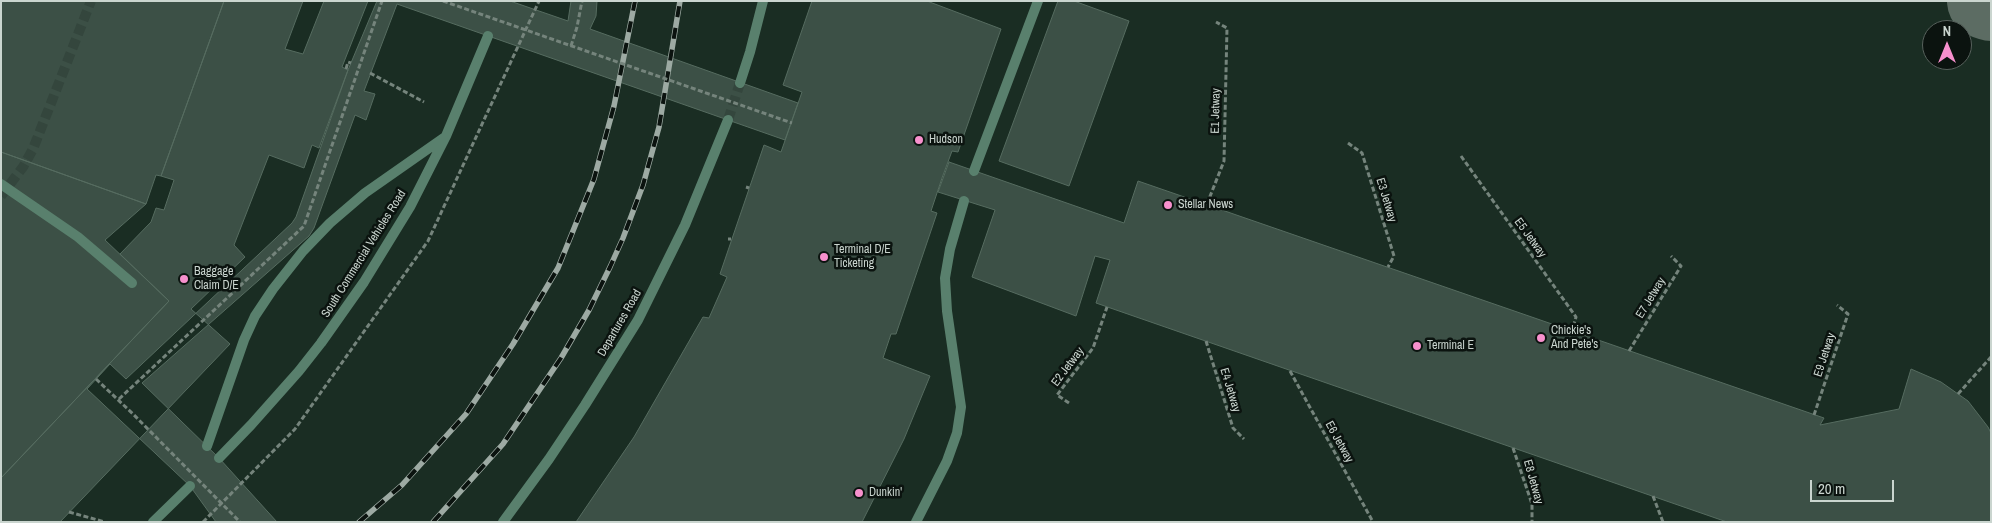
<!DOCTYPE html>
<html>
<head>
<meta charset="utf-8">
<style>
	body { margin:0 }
	#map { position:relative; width:1992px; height:523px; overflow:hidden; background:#1a2d23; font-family:"Archivo Narrow",sans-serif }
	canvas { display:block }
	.frame { position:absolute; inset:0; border:2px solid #cad5cf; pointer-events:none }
	.north { position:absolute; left:1922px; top:20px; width:50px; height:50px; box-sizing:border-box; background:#0b130f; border:1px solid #57615c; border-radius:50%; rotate:0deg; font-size:14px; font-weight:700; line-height:20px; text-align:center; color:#cad5cf }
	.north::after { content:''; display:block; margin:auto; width:18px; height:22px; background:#f790cd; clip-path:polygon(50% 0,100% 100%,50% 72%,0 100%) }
	.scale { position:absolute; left:1810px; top:480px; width:84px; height:22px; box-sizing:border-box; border:2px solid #cad5cf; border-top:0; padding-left:6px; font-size:15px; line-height:18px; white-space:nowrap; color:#cad5cf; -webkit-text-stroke:4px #0b130f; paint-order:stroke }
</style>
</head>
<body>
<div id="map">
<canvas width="1992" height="523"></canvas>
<div class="frame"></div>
<div class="north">N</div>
<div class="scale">20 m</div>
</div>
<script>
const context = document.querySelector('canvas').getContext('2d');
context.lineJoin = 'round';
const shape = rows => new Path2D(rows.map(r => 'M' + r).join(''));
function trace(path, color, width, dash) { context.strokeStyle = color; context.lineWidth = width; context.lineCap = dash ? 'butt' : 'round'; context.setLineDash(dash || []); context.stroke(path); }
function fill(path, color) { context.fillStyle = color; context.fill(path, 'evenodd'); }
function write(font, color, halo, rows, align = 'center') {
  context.font = font + ' "Archivo Narrow",sans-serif'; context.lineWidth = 5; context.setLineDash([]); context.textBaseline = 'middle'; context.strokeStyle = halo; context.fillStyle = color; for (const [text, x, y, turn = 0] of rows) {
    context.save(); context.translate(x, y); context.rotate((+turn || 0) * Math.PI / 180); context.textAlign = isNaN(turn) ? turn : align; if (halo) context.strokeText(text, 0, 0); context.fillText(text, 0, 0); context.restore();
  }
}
const taxiway = shape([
	[1985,1,1991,3]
]);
const building = shape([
	[1,1,224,1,161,176,156,175,146,204,1,152,1,1],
	[224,1,303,1,285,49,303,54,324,1,368,1,342,67,348,70,319,148,312,145,304,168,269,155,234,245,245,257,191,309,230,344,60,522,1,522,1,478,169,301,120,254,151,222,156,208,164,210,174,180,161,176,224,1],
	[377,1,510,1,568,21,571,1,597,1,596,16,590,29,798,103,785,140,397,4,364,91,375,94,366,120,355,115,314,228,309,236,142,383,219,458,277,522,216,522,190,486,87,389,110,364,126,379,292,223,296,217,348,70,377,1],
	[812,1,927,1,1001,29,958,152,952,151,942,178,931,211,937,213,896,334,891,334,883,358,930,376,904,439,862,522,576,522,634,437,703,317,709,318,727,277,720,274,764,145,781,152,802,92,783,85,812,1],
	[1058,1,1074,1,1129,21,1069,186,999,161,1058,1],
	[1,152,146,204,105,240,169,301,1,478,1,152],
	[949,162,1124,223,1138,181,1824,418,1820,425,1899,409,1911,369,1941,382,1968,401,1988,427,1991,433,1991,522,1727,522,1096,303,1110,260,1095,256,1076,316,972,277,995,210,938,192,949,162]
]);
const tertiaryTunnel = shape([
	[728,120,740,83],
	[1,196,23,167,33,149,91,1]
]);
const path = shape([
	[571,46,577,27,582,1],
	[346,69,348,62,351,63],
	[370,73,424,102],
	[1348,143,1362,153,1394,256,1388,267],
	[1461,156,1576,317,1572,331],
	[746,187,749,188],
	[1207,204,1224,161,1227,28,1216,22],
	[728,239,731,239],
	[1206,341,1233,428,1244,439],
	[1629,351,1681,266,1671,256],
	[1290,371,1373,522],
	[1958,394,1991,357],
	[1069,403,1057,395,1093,348,1107,307],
	[1814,415,1848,314,1837,305],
	[1513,448,1532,504,1532,522],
	[1653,496,1663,522],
	[69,512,105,522],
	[203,522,295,429,428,241,539,1]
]);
const service = shape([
	[974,171,1038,1],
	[1,184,78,237,132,283],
	[207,446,244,340,255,316,273,289,303,251,330,223,365,193,445,137],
	[219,458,251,425,299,371,321,343,364,282,410,207,446,136,488,36],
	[153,522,190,486],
	[916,522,947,461,957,433,961,407,947,311,945,278,950,249,964,201]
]);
const tertiary = shape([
	[740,83,750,52,763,1],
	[503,522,549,459,585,405,638,320,685,225,728,120]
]);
const rail = shape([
	[359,522,402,485,466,414,513,344,558,268,594,179,614,106,635,1],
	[433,522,503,444,561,358,589,310,610,267,623,238,643,185,659,127,680,1]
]);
const pathBridge = shape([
	[443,1,792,123],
	[96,379,133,414,240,522],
	[119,399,304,226,382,1]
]);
const markers = [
	[919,140,5,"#f790cd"],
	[1168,205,5,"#f790cd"],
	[824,257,5,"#f790cd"],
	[184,279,5,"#f790cd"],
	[1541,338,5,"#f790cd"],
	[1417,346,5,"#f790cd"],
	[859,493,5,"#f790cd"]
];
const streetNames = [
	["E1 Jetway",1216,111,-89],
	["E3 Jetway",1386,200,73],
	["E5 Jetway",1530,238,54],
	["South Commercial Vehicles Road",364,254,-58],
	["E7 Jetway",1651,298,-59],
	["Departures Road",620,323,-60],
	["E9 Jetway",1825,355,-72],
	["E2 Jetway",1068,367,-53],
	["E4 Jetway",1230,390,73],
	["E6 Jetway",1339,442,61],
	["E8 Jetway",1533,482,74]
];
const poiNames = [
	["Hudson",929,140],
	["Stellar News",1178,205],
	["Terminal D/E",834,250],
	["Ticketing",834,264],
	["Baggage",194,272],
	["Claim D/E",194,286],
	["Chickie's",1551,331],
	["And Pete's",1551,345],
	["Terminal E",1427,346],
	["Dunkin'",869,493]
];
trace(taxiway, '#5c6c63', 76);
fill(building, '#3c5046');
trace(building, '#566c60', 1);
trace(tertiaryTunnel, '#34463d', 10, [10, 5]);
trace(path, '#75847c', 3, [5, 2.5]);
trace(service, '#59806d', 10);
trace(tertiary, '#59806d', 10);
trace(rail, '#9daaa3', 5.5);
trace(rail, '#0b130f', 4, [11]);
trace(pathBridge, '#75847c', 3, [5, 2.5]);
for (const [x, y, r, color] of markers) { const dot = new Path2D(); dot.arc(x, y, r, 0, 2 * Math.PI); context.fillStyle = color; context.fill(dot); trace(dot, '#0b130f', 2); }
write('12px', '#cad5cf', '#0b130f', streetNames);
write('12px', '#cad5cf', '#0b130f', poiNames, 'left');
</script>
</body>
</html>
